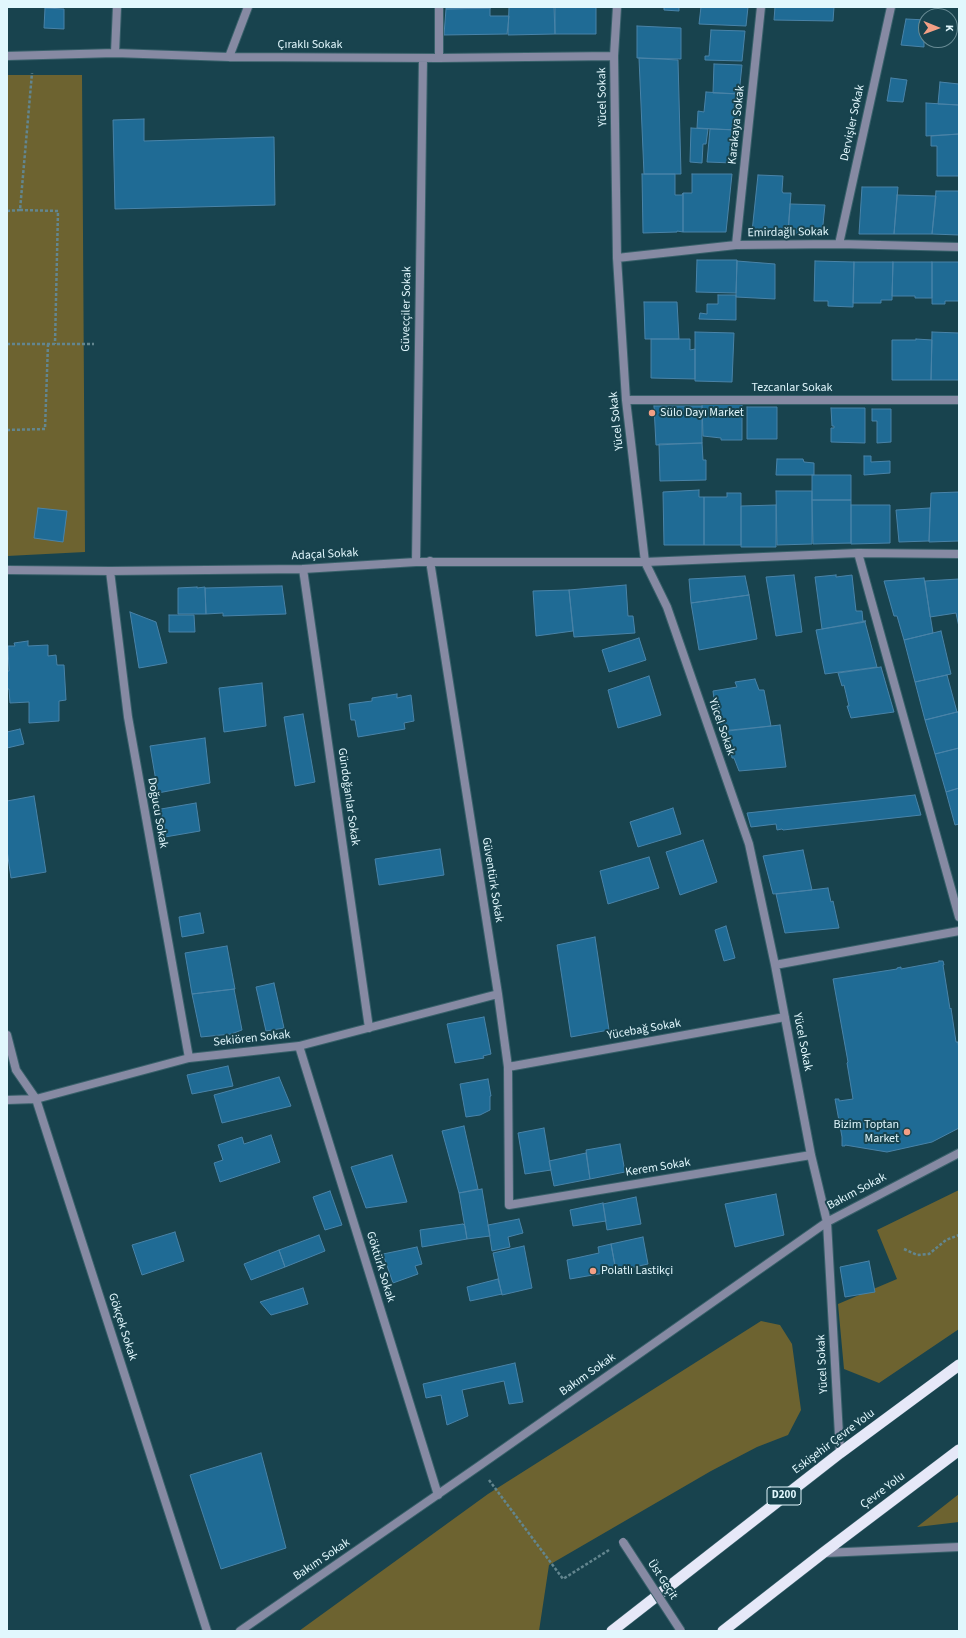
<!DOCTYPE html>
<html>
<head>
<meta charset="utf-8">
<style>
	body { margin:0 }
	#map { position:relative; width:966px; height:1638px; overflow:hidden; background:#18434e; font-family:"Source Sans 3",sans-serif }
	canvas { display:block }
	.frame { position:absolute; inset:0; border:8px solid #e1f7fd; pointer-events:none }
	.north { position:absolute; left:918px; top:8px; width:40px; height:40px; box-sizing:border-box; background:#18434e; border:1px solid #688b94; border-radius:50%; rotate:91deg; font-size:11px; font-weight:700; line-height:16px; text-align:center; color:#e1f7fd }
	.north::after { content:''; display:block; margin:auto; width:14px; height:18px; background:#f39f85; clip-path:polygon(50% 0,100% 100%,50% 72%,0 100%) }
</style>
</head>
<body>
<div id="map">
<canvas width="966" height="1638"></canvas>
<div class="frame"></div>
<div class="north">K</div>
</div>
<script>
const context = document.querySelector('canvas').getContext('2d');
context.lineJoin = 'round';
function fill(path, color) { context.fillStyle = color; context.fill(path, 'evenodd'); }
const shape = rows => new Path2D(rows.map(r => 'M' + r).join(''));
function trace(path, color, width, dash) { context.strokeStyle = color; context.lineWidth = width; context.lineCap = dash ? 'butt' : 'round'; context.setLineDash(dash || []); context.stroke(path); }
function write(font, color, halo, rows, align = 'center') {
  context.font = font + ' "Source Sans 3",sans-serif'; context.lineWidth = 4; context.setLineDash([]); context.textBaseline = 'middle'; context.strokeStyle = halo; context.fillStyle = color; for (const [text, x, y, turn = 0] of rows) {
    context.save(); context.translate(x, y); context.rotate((+turn || 0) * Math.PI / 180); context.textAlign = isNaN(turn) ? turn : align; if (halo) context.strokeText(text, 0, 0); context.fillText(text, 0, 0); context.restore();
  }
}
const green = shape([
	[7,75,82,75,85,552,7,556],
	[959,1190,959,1329,879,1383,844,1369,838,1304,897,1279,877,1230],
	[761,1321,780,1325,792,1344,801,1410,788,1435,757,1447,711,1471,549,1565,539,1631,299,1631,488,1494],
	[959,1494,959,1522,917,1527]
]);
const building = shape([
	[446,7,491,7,491,8,446,9,446,7],
	[509,7,554,7,555,34,508,35,509,7],
	[555,7,596,7,596,34,555,34,555,7],
	[664,7,679,7,679,11,664,10,664,7],
	[701,7,748,7,746,26,699,24,701,7],
	[775,7,834,7,833,21,774,20,775,7],
	[45,8,64,9,64,29,44,28,45,8],
	[490,8,490,16,509,16,507,34,444,35,446,9,490,8],
	[906,19,926,20,926,39,924,39,924,47,901,45,906,19],
	[637,26,681,28,681,59,637,58,637,26],
	[711,30,745,31,742,61,705,60,705,56,709,56,711,30],
	[639,58,678,60,681,174,644,174,639,58],
	[714,64,742,65,739,94,713,93,714,64],
	[891,78,907,80,903,102,887,101,891,78],
	[940,82,959,84,959,105,938,104,940,82],
	[706,92,739,94,736,130,697,128,698,111,704,112,706,92],
	[926,103,959,105,959,134,926,136,926,103],
	[144,119,144,141,274,137,275,205,115,209,113,120,144,119],
	[691,128,708,129,706,144,703,144,702,163,690,162,691,128],
	[710,129,736,130,733,163,707,162,710,129],
	[959,134,959,176,937,176,937,146,931,146,931,136,959,134],
	[642,174,675,174,675,195,682,195,683,193,683,232,677,231,677,232,643,233,642,174],
	[692,174,732,174,726,232,683,232,683,193,692,193,692,174],
	[758,175,783,176,782,191,783,193,791,193,788,233,752,232,758,175],
	[862,187,898,187,894,234,859,234,862,187],
	[936,191,959,191,959,235,932,234,936,191],
	[897,195,936,196,932,234,894,234,897,195],
	[790,204,825,205,822,234,788,233,790,204],
	[697,260,737,260,736,293,696,292,697,260],
	[737,261,775,264,775,299,736,297,737,261],
	[815,261,854,262,853,307,828,306,828,301,814,301,815,261],
	[854,262,893,262,892,300,881,300,881,303,853,303,854,262],
	[893,262,932,262,932,298,915,298,915,296,892,296,893,262],
	[932,262,959,262,959,301,945,301,945,304,932,304,932,262],
	[718,295,736,295,736,320,699,319,700,313,707,314,707,304,718,304,718,295],
	[644,302,677,302,679,339,645,339,644,302],
	[695,332,734,333,732,382,695,381,695,332],
	[932,332,959,333,959,380,931,380,932,332],
	[651,339,690,339,690,350,695,349,695,379,651,378,651,339],
	[916,339,932,340,931,380,892,380,892,340,916,340,916,339],
	[702,404,742,404,742,440,721,440,721,438,703,436,702,404],
	[654,406,702,406,702,443,656,445,654,406],
	[747,407,777,407,777,439,747,439,747,407],
	[831,408,865,408,865,443,831,442,831,428,834,428,834,426,832,426,831,408],
	[872,409,891,409,891,442,877,443,877,421,872,421,872,409],
	[702,443,703,460,706,460,706,480,660,481,659,444,702,443],
	[864,456,871,456,871,462,890,461,890,473,864,475,864,456],
	[777,459,803,459,804,462,814,463,814,475,776,475,777,459],
	[812,475,851,475,851,500,812,500,812,475],
	[699,490,699,497,704,497,704,545,664,545,663,492,699,490],
	[776,491,812,491,812,544,777,545,776,491],
	[959,492,959,541,929,542,931,493,959,492],
	[727,493,741,493,741,545,704,545,704,497,727,497,727,493],
	[812,500,851,500,851,543,813,544,812,500],
	[776,505,776,547,741,547,741,506,776,505],
	[851,505,890,505,890,543,851,544,851,505],
	[38,508,67,511,63,542,34,538,38,508],
	[930,508,929,541,899,542,896,510,930,508],
	[794,575,802,632,776,636,766,577,794,575],
	[836,575,836,577,852,575,856,611,862,611,863,621,866,621,822,629,815,577,836,575],
	[745,576,749,595,691,603,689,579,745,576],
	[924,578,933,633,904,640,897,616,894,616,884,581,924,578],
	[959,579,959,627,956,613,930,617,925,581,959,579],
	[626,585,628,616,633,616,635,633,574,637,569,590,626,585],
	[282,586,286,614,223,616,223,613,206,614,205,588,282,586],
	[197,587,197,588,205,587,206,614,178,614,178,588,197,587],
	[569,590,573,631,536,636,533,591,569,590],
	[749,595,757,639,699,650,691,603,749,595],
	[130,612,156,622,167,663,139,668,130,612],
	[169,615,194,615,195,632,169,632,169,615],
	[865,622,877,667,825,674,816,630,865,622],
	[941,631,951,674,915,682,904,640,941,631],
	[639,638,646,660,609,672,602,650,639,638],
	[28,641,28,646,48,645,48,656,56,655,57,665,64,665,66,700,59,701,59,721,29,723,29,702,10,703,9,689,7,689,7,671,9,671,8,646,15,646,14,643,28,641],
	[881,667,894,712,851,718,847,706,849,706,844,685,842,686,838,673,881,667],
	[947,675,957,712,925,720,915,682,947,675],
	[649,676,661,715,618,728,608,690,649,676],
	[755,679,759,690,764,690,771,726,721,731,717,719,719,718,717,707,715,707,713,691,737,687,735,682,755,679],
	[262,683,266,726,224,732,219,688,262,683],
	[397,694,397,698,411,695,414,721,404,723,405,729,358,737,355,720,351,720,349,704,372,701,372,698,397,694],
	[957,712,959,712,959,748,935,754,925,720,957,712],
	[303,714,315,782,295,786,284,717,303,714],
	[780,725,786,767,739,771,734,758,732,758,728,731,780,725],
	[20,729,24,744,7,748,7,732,20,729],
	[205,738,210,783,158,793,150,746,205,738],
	[959,748,959,788,946,792,935,754,959,748],
	[959,788,959,824,955,825,946,792,959,788],
	[915,795,921,815,783,830,782,829,777,830,776,824,751,827,747,813,915,795],
	[34,796,46,872,11,878,7,850,7,801,34,796],
	[196,803,200,831,165,837,161,809,196,803],
	[673,808,681,834,638,847,630,822,673,808],
	[703,840,717,882,680,895,666,852,703,840],
	[440,849,444,875,379,885,375,859,440,849],
	[803,850,812,890,773,894,763,856,803,850],
	[649,857,659,888,608,904,600,871,649,857],
	[828,888,831,902,833,901,839,928,785,933,776,894,828,888],
	[200,913,204,933,182,937,179,917,200,913],
	[726,926,735,958,724,961,715,930,726,926],
	[595,937,609,1030,571,1037,557,945,595,937],
	[227,946,235,989,192,994,185,953,227,946],
	[939,961,943,961,944,965,943,965,950,1009,951,1008,956,1042,958,1042,959,1050,959,1128,932,1142,887,1152,845,1145,845,1146,842,1146,842,1137,835,1099,839,1099,839,1101,853,1099,847,1063,848,1062,833,979,897,969,897,968,901,967,901,969,939,962,939,961],
	[274,983,284,1028,266,1031,256,987,274,983],
	[234,989,242,1030,231,1034,201,1037,192,994,234,989],
	[484,1017,491,1054,483,1056,484,1058,455,1063,447,1024,484,1017],
	[228,1066,233,1086,192,1094,187,1075,228,1066],
	[279,1077,291,1106,222,1123,214,1095,279,1077],
	[488,1079,491,1096,490,1096,490,1110,480,1115,466,1117,460,1084,488,1079],
	[464,1126,478,1189,459,1193,442,1131,464,1126],
	[544,1128,551,1170,525,1174,518,1133,544,1128],
	[271,1135,280,1162,220,1182,214,1163,223,1160,218,1145,242,1137,244,1144,271,1135],
	[620,1144,625,1172,590,1179,586,1150,620,1144],
	[586,1153,590,1179,554,1186,549,1161,586,1153],
	[392,1155,407,1202,366,1208,351,1167,392,1155],
	[482,1189,490,1236,467,1239,459,1193,482,1189],
	[330,1191,342,1225,325,1230,313,1197,330,1191],
	[776,1194,784,1235,735,1247,725,1204,776,1194],
	[636,1197,641,1224,607,1230,603,1204,636,1197],
	[603,1203,606,1221,573,1226,570,1210,603,1203],
	[519,1219,523,1233,508,1237,510,1247,492,1251,488,1225,519,1219],
	[463,1224,465,1226,467,1239,422,1247,420,1230,463,1224],
	[175,1232,184,1261,142,1275,132,1245,175,1232],
	[319,1235,325,1251,285,1267,279,1250,319,1235],
	[643,1237,648,1264,616,1271,611,1244,643,1237],
	[611,1244,616,1271,570,1279,567,1260,599,1253,598,1247,611,1244],
	[524,1246,532,1288,502,1295,493,1253,524,1246],
	[417,1247,422,1264,415,1266,418,1274,393,1283,383,1254,417,1247],
	[279,1250,285,1267,251,1280,244,1264,279,1250],
	[869,1261,875,1292,845,1297,840,1267,869,1261],
	[498,1279,502,1294,470,1301,467,1287,498,1279],
	[303,1288,308,1304,292,1309,271,1315,260,1302,303,1288],
	[515,1363,523,1402,509,1404,504,1381,462,1390,468,1416,447,1425,441,1395,426,1398,423,1384,515,1363],
	[261,1453,286,1548,221,1569,190,1475,261,1453]
]);
const path = shape([
	[20,210,58,211,55,344],
	[7,211,20,210,32,73],
	[7,344,94,344],
	[7,430,45,429,48,344],
	[904,1249,917,1255,929,1254,946,1240,959,1235],
	[489,1480,563,1579,609,1550]
]);
const minor = shape([
	[617,7,614,56,617,258,626,400,645,562,667,607,749,844,775,965,811,1155,827,1222,840,1453],
	[115,53,117,7],
	[7,56,115,53,229,57,439,58,614,56],
	[229,57,248,7],
	[439,58,439,7],
	[839,244,891,7],
	[736,245,761,7],
	[617,258,736,245,839,244,959,247],
	[626,400,959,400],
	[858,553,959,917],
	[430,561,498,994,508,1067,509,1205,811,1155],
	[416,562,423,58],
	[303,569,369,1028],
	[7,570,110,571,303,569,416,562,645,562,858,553,959,554],
	[110,571,128,717,189,1058],
	[775,965,959,931],
	[7,1035,16,1070,36,1099,207,1631],
	[299,1046,438,1495],
	[508,1067,785,1017],
	[7,1100,36,1099,189,1058,299,1046,498,994],
	[824,1553,959,1547],
	[240,1631,479,1466,827,1222,959,1153]
]);
const trunk = shape([
	[612,1631,840,1453,959,1365],
	[723,1631,823,1553,959,1450]
]);
const pedestrianBridge = shape([
	[623,1542,681,1631]
]);
const markers = [
	[652,413,4,"#f39f85"],
	[907,1132,4,"#f39f85"],
	[593,1271,4,"#f39f85"]
];
const shields = [
	[784,1496,34]
];
const shieldNames = [
	["D200",784,1496]
];
const streetNames = [
	["Çıraklı Sokak",310,45],
	["Yücel Sokak",603,97,-91],
	["Dervişler Sokak",853,123,-78],
	["Karakaya Sokak",737,125,-84],
	["Emirdağlı Sokak",788,233,-1],
	["Güvecçiler Sokak",407,309,-89],
	["Tezcanlar Sokak",792,388],
	["Yücel Sokak",617,421,-96],
	["Adaçal Sokak",325,555,-3],
	["Yücel Sokak",721,727,71],
	["Gündoğanlar Sokak",348,797,82],
	["Doğucu Sokak",157,813,80],
	["Güventürk Sokak",492,880,81],
	["Yücebağ Sokak",644,1030,-10],
	["Sekiören Sokak",252,1039,-6],
	["Yücel Sokak",802,1042,79],
	["Kerem Sokak",658,1168,-9],
	["Bakım Sokak",857,1192,-28],
	["Göktürk Sokak",380,1267,73],
	["Gökçek Sokak",122,1327,72],
	["Yücel Sokak",823,1364,-93],
	["Bakım Sokak",588,1375,-35],
	["Eskişehir Çevre Yolu",834,1442,-37],
	["Çevre Yolu",883,1491,-37],
	["Bakım Sokak",322,1560,-34],
	["Üst Geçit",662,1580,57]
];
const poiNames = [
	["Sülo Dayı Market",660,413],
	["Bizim Toptan",899,1125,"right"],
	["Market",899,1139,"right"],
	["Polatlı Lastikçi",601,1271]
];
fill(green, '#6d6330');
fill(building, '#1f6b95');
trace(building, '#4983a8', 1);
trace(minor, '#38606a', 10);
trace(trunk, '#38606a', 12);
trace(path, '#63868f', 2.5, [3, 2]);
trace(minor, '#868aa3', 8);
trace(trunk, '#e6e8f8', 11);
trace(pedestrianBridge, '#38606a', 10, []);
trace(pedestrianBridge, '#868aa3', 8);
for (const [x, y, r, color] of markers) { const dot = new Path2D(); dot.arc(x, y, r, 0, 2 * Math.PI); context.fillStyle = color; context.fill(dot); trace(dot, '#18434e', 1.5); }
for (const [x, y, w] of shields) { const box = new Path2D(); box.roundRect(x - w / 2, y - 9, w, 18, 3); context.fillStyle = '#18434e'; context.fill(box); trace(box, '#e1f7fd', 1); }
write('bold 11px', '#e1f7fd', null, shieldNames);
write('12px', '#e1f7fd', '#18434e', streetNames);
write('12px', '#e1f7fd', '#18434e', poiNames, 'left');
</script>
</body>
</html>
